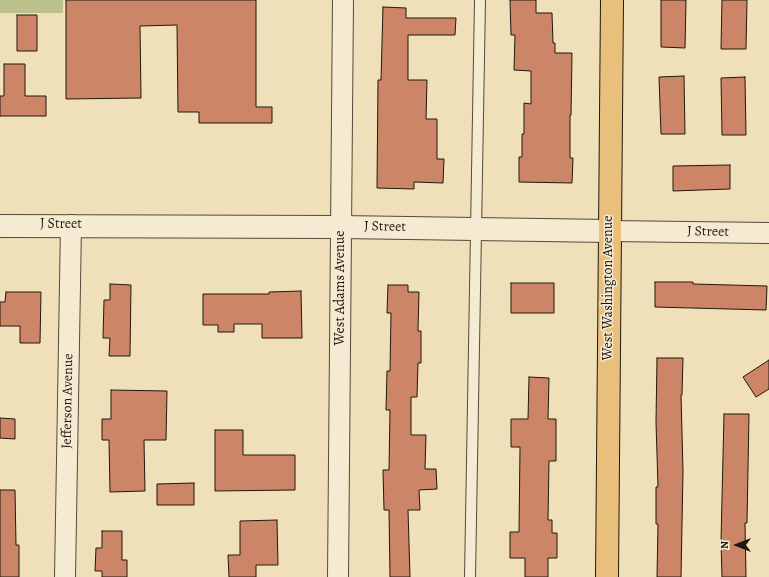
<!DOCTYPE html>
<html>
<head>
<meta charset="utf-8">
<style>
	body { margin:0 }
	#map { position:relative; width:769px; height:577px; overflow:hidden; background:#efe0b9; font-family:Alegreya,serif }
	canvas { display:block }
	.north { position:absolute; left:717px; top:525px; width:40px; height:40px; -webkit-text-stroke:3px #f5ebd2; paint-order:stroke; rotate:270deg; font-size:11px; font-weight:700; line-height:16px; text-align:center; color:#20180d }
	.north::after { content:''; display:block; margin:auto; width:14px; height:18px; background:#20180d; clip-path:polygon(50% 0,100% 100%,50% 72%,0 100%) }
</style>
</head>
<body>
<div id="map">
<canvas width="769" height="577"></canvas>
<div class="north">N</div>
</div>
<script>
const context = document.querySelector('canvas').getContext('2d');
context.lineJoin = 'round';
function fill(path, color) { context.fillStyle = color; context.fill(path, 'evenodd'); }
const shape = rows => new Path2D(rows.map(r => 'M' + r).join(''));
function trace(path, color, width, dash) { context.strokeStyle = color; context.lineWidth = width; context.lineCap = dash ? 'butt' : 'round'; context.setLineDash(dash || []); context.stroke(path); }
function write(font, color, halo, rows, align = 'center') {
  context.font = font + ' Alegreya,serif'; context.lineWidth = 3; context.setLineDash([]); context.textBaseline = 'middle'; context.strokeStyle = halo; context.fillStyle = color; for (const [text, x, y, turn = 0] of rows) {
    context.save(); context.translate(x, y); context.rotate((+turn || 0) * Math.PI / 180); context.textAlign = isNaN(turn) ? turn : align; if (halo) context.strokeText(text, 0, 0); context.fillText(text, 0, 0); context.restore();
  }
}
const green = shape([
	[0,0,63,0,63,13,0,13]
]);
const building = shape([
	[66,0,256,0,256,107,272,107,272,123,199,123,199,112,178,112,177,25,140,26,141,98,66,99,66,0],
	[510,0,536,0,536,13,552,13,553,43,555,43,555,53,572,53,571,115,570,115,570,158,573,158,572,183,519,182,519,157,522,157,522,134,524,134,524,103,531,104,531,71,514,70,515,35,511,35,510,0],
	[661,0,686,0,685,48,661,47,661,0],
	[722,0,747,0,746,49,721,49,722,0],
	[383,7,406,8,406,18,456,18,455,35,408,35,408,80,427,80,426,119,437,119,437,159,444,159,443,183,414,182,414,189,377,188,378,80,381,80,383,7],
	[17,15,37,15,37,51,17,51,17,15],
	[4,64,25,64,25,96,46,96,46,116,0,116,0,96,4,96,4,64],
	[684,76,685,134,661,134,659,77,684,76],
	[745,77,746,135,722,135,721,78,745,77],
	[730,165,730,189,673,191,673,166,730,165],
	[655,282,693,282,693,284,767,286,766,310,655,307,655,282],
	[511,283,554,283,554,313,511,313,511,283],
	[110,284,131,285,130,356,109,356,110,338,103,338,104,300,110,300,110,284],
	[388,285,408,285,408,292,419,292,418,331,421,331,421,363,418,363,417,397,411,397,411,435,426,435,425,469,436,469,437,489,419,490,420,510,408,510,410,577,390,577,389,510,384,510,383,470,389,470,390,410,386,410,387,371,390,371,391,313,387,313,388,285],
	[301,291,302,338,262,338,262,324,234,324,234,332,218,332,218,325,203,325,203,294,269,294,269,292,301,291],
	[6,292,41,292,40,343,20,343,20,326,0,326,0,302,5,302,6,292],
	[657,358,683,358,682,395,681,395,683,471,681,577,657,577,658,524,656,524,656,487,658,487,656,422,657,358],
	[769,360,769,389,756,397,743,377,769,360],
	[529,377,549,378,548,419,556,419,556,461,549,461,548,520,552,520,552,533,557,533,557,558,548,558,548,577,525,577,525,558,510,558,510,532,519,532,520,447,511,447,511,419,528,419,529,377],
	[111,390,167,391,166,440,144,440,145,491,110,492,109,440,102,440,102,419,111,419,111,390],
	[724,414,749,414,747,523,745,523,746,577,722,577,721,541,724,414],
	[0,418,15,419,15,439,0,438,0,418],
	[215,430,243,430,243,455,295,455,295,490,215,491,215,430],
	[194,483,194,505,157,505,157,484,194,483],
	[0,490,15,490,16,545,19,545,19,577,0,577,0,490],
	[277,520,278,565,256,565,256,577,229,577,228,555,240,555,240,521,277,520],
	[102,531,122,531,122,560,127,560,127,577,102,577,102,571,95,571,96,548,102,548,102,531]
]);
const service = shape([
	[470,577,480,0]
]);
const minor = shape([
	[609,231,769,233],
	[65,577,71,225],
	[338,577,343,0]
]);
const tertiary = shape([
	[0,226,341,227,609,231]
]);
const primary = shape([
	[607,577,612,0]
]);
const streetNames = [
	["J Street",61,225],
	["J Street",385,227,1],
	["J Street",708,232,1],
	["West Adams Avenue",341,288,-90],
	["West Washington Avenue",609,288,-90],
	["Jefferson Avenue",68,401,-89]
];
fill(green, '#bbc28e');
fill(building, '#cd8568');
trace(building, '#20180d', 1);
trace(service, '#544a38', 12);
trace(minor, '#544a38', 22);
trace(tertiary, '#544a38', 24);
trace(primary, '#20180d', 24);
trace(service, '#f5ebd2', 10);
trace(minor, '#f5ebd2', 20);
trace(tertiary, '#f5ebd2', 22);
trace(primary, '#e8c07c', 22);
write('14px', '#20180d', '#f5ebd2', streetNames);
</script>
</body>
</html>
